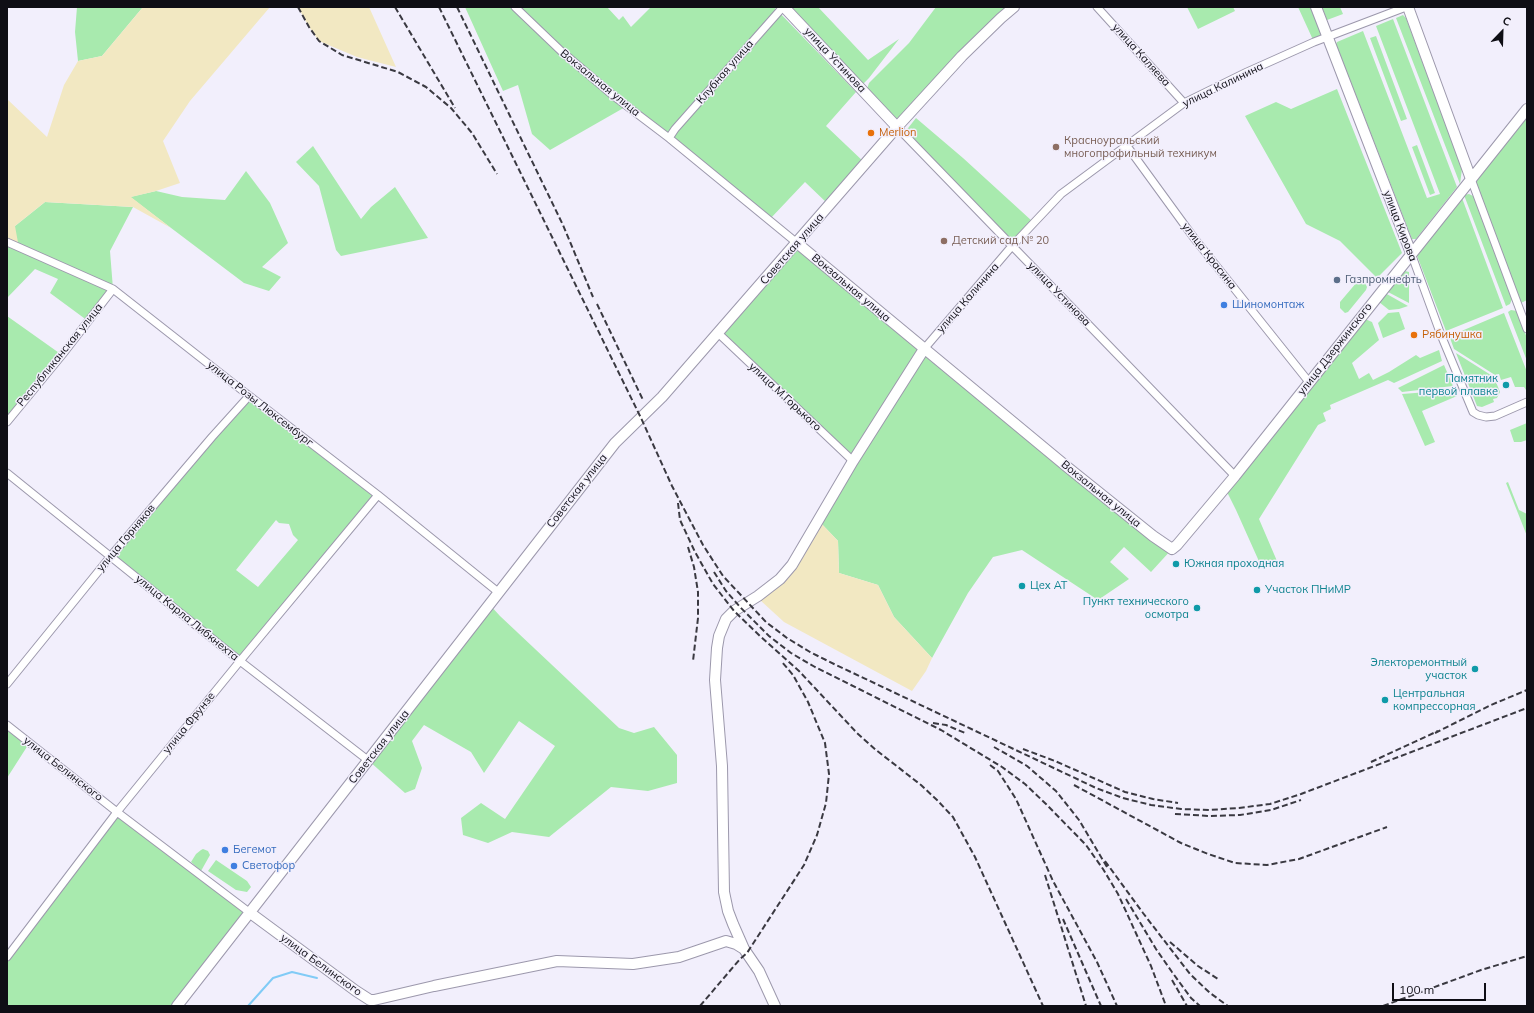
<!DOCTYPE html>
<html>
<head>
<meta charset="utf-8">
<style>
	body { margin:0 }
	#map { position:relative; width:1534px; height:1013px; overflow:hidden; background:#f2effc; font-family:Mulish,sans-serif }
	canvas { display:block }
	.frame { position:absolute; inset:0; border:8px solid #0f0e15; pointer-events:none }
	.north { position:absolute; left:1482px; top:12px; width:40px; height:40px; -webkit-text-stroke:3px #f2effc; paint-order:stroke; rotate:23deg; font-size:11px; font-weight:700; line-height:16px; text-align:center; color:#0f0e15 }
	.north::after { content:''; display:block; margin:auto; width:14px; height:18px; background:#0f0e15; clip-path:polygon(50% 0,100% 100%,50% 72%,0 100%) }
	.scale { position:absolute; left:1392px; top:983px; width:94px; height:18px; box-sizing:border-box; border:2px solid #0f0e15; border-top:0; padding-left:5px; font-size:12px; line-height:14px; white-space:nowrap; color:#0f0e15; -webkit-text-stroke:3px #f2effc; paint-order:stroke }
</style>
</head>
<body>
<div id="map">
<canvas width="1534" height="1013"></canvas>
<div class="frame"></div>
<div class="north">С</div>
<div class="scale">100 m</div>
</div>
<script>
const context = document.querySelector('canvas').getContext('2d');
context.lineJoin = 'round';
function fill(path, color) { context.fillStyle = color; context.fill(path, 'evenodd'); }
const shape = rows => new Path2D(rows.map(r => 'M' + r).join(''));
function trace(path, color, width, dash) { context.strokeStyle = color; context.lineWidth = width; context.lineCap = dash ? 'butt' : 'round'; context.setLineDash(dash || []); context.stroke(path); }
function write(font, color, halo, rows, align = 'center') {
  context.font = font + ' Mulish,sans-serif'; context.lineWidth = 3; context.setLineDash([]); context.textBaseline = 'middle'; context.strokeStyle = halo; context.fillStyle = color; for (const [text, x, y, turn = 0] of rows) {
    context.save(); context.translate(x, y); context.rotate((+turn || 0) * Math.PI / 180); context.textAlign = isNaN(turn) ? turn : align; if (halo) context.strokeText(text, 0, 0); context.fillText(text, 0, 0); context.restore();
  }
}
const green = shape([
	[77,7,143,7,102,56,78,61,75,32],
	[465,7,607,7,619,20,623,16,631,27,651,7,774,7,856,92,826,126,866,164,828,204,805,182,770,219,627,106,550,150,532,134,518,85,503,91],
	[788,7,818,7,868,60,899,39,869,78,863,84],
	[936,7,1014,7,897,127,867,89,869,83,909,43],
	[1187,7,1233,7,1235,11,1198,29],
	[1298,7,1316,7,1328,37,1314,42],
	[1322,7,1340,7,1343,14,1327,20],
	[1403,15,1406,18,1462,169,1460,184,1396,18],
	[1393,19,1457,187,1416,239,1412,239,1336,44,1337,42,1363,31,1427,198,1440,194,1376,26],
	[1376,36,1407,119,1401,121,1370,38],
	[1337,89,1402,253,1377,278,1340,241,1306,224,1245,116,1276,102,1291,109],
	[1527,109,1527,300,1517,305,1471,179],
	[916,118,963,158,1032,221,1012,242,905,132],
	[1417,145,1435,193,1430,195,1412,147],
	[313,146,361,219,371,207,395,187,428,238,341,256,336,250,319,186,296,162],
	[246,171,270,203,288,243,262,267,281,277,269,291,244,283,130,197,156,191,182,197,225,200],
	[1469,194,1473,196,1476,200,1512,299,1510,304,1506,306,1464,195],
	[1462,198,1503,308,1446,331,1416,253],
	[45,202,133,207,110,251,113,289,88,321,50,293,58,279,35,269,7,298,7,242,15,226],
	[797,243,1172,549,1151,572,1124,547,1110,562,1129,579,1098,600,1022,550,993,557,968,593,932,658,894,617,878,585,839,573,838,541,818,520,853,460,718,333],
	[1405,271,1409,272,1409,303,1388,292],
	[1361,281,1365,283,1367,287,1366,290,1348,312,1345,313,1340,308,1340,302,1357,282],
	[1385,293,1408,306,1399,309,1389,310,1379,302],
	[1511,310,1517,311,1527,338,1527,361,1508,312],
	[1399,312,1405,329,1383,338,1378,323,1388,313],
	[1504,313,1527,372,1527,390,1526,390,1524,387,1515,387,1511,377,1501,380,1499,374,1495,375,1454,349,1450,338,1452,335],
	[7,316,62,355,7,422],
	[1365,319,1372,322,1379,340,1352,363,1359,379,1369,373,1373,380,1389,372,1416,355,1420,358,1439,350,1442,361,1394,383,1388,380,1330,405,1331,409,1323,413,1326,421,1318,425,1259,519,1277,561,1262,568,1236,510,1226,490],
	[1456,353,1494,377,1500,392,1497,398,1493,399,1494,402,1482,407,1477,406],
	[1444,365,1453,386,1402,392,1398,388],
	[1454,390,1457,396,1422,411,1435,442,1425,446,1402,394],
	[249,396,378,495,240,661,110,557],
	[276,520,279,523,289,524,293,535,298,540,258,587,236,570],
	[1527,423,1527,440,1521,442,1514,442,1510,430],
	[1508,482,1519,510,1527,514,1527,536,1506,483],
	[489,604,500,616,619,728,634,733,654,727,677,755,677,783,648,791,611,787,549,837,512,832,488,843,463,835,461,818,481,803,505,819,555,746,519,721,484,773,471,752,424,725,412,741,422,768,415,789,405,793,369,761],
	[7,725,30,742,7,778],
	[117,812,249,912,177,1006,7,1006,7,957],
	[203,849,208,851,210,855,201,871,191,862,196,854,201,850],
	[216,860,247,881,251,887,247,892,236,890,208,871]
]);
const sand = shape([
	[143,7,270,7,190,101,163,141,180,183,156,191,131,197,171,228,133,207,45,202,15,226,19,248,7,242,7,99,47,137,64,85,78,61,102,56],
	[298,7,369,7,396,67,357,57,319,41,309,27],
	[818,520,838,541,839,573,878,585,894,617,932,658,926,671,912,691,784,622,760,600,780,579]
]);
const stream = shape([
	[248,1006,273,978,292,972,317,978]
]);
const street = shape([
	[515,7,561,51,615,97,669,138,797,243],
	[1097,7,1184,103],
	[897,127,1235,476],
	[669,138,675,129,783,7],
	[1127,146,1194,238,1309,382],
	[1471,179,1527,329],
	[7,242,113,289,243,391,378,495,498,592],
	[1411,253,1441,335,1473,412,1478,415,1486,417,1495,416,1527,402],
	[718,333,853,461],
	[924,349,1012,246,1061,194,1184,103,1247,72,1314,42,1406,7],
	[7,422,62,355,113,289],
	[7,473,240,661,369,761],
	[7,684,110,557,212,437,249,396],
	[7,725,117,812,249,912],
	[7,957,117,812,240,661,378,495]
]);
const secondary = shape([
	[784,7,897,127],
	[1316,7,1411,253],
	[1408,7,1471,179],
	[797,243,1066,466,1153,536,1172,549,1177,545,1235,476,1527,109],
	[249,912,356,991,370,1000,374,1000,434,986,557,961,633,964,679,957,726,941,736,944,744,949],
	[177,1006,615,443,662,397,897,127,962,56,1001,18,1014,7],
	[775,1006,759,971,744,949,733,924,728,911,724,892,722,766,715,680,717,648,719,636,726,619,734,611,758,596,780,579,792,565,853,461,924,349]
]);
const rail = shape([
	[298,7,309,27,319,41,342,55,398,72,426,87,451,108,472,133,497,174],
	[395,7,455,108],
	[439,7,641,418,672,486,703,545,723,576,766,622,787,638,810,652,834,664,1096,788,1123,798,1151,805,1181,809,1209,810,1239,808,1270,804,1301,794,1527,708],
	[457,7,563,225,593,297],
	[597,304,643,400],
	[678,503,680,520,695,552,713,584,734,611,760,636,799,671,857,733,876,750,921,785,937,800,953,817,975,857,1043,1006],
	[688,547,694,567,698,592,698,618,693,661],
	[714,572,726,591,740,607,769,636,791,653,815,667,941,730,1002,767,1025,784,1046,804,1086,845,1103,869,1118,894,1151,966,1166,1006],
	[933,723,946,725,965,733],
	[1435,733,1491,705,1527,690],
	[994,747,1027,766,1056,791,1079,820,1107,867],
	[1023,749,1055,761,1125,792,1153,799,1178,803],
	[1371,762,1438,731],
	[990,765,998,771,1016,799,1053,881,1097,962,1117,1006],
	[1074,785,1181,843,1208,854,1235,863,1267,865,1299,859,1387,827],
	[1175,814,1210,816,1240,815,1271,810,1301,800],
	[1105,861,1143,913,1190,974,1210,993,1228,1006],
	[1045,875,1086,1006],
	[1126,899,1156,949,1172,972,1191,998,1200,1006],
	[1063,919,1101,1006],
	[1170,942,1198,966,1218,979],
	[1172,980,1187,1006],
	[700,1006,740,959,747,953,804,865,817,835,826,803,829,774,825,743,808,702,793,675,782,662],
	[1383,1006,1481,970,1527,956]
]);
const markers = [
	[871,133,4,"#e8710a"],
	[1056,147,4,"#8d6e63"],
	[944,241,4,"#8d6e63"],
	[1337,280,4,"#5c6f8a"],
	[1224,305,4,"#3f7fe0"],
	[1414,335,4,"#e8710a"],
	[1506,385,4,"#0f9aa8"],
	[1176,564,4,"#0f9aa8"],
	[1022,586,4,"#0f9aa8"],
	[1257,590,4,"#0f9aa8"],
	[1197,608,4,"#0f9aa8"],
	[1475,669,4,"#0f9aa8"],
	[1385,700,4,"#0f9aa8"],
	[225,850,4,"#3f7fe0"],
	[234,866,4,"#3f7fe0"]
];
const streetNames = [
	["улица Каляева",1141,55,48],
	["улица Устинова",835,60,47],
	["Клубная улица",725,72,-49],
	["Вокзальная улица",600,83,39],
	["улица Калинина",1223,85,-26],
	["улица Кирова",1400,226,69],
	["Советская улица",792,249,-49],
	["улица Красина",1209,256,52],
	["Вокзальная улица",851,288,40],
	["улица Устинова",1059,294,46],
	["улица Калинина",968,298,-49],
	["улица Дзержинского",1335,349,-52],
	["Республиканская улица",60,355,-51],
	["улица М.Горького",785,397,43],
	["улица Розы Люксембург",260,404,38],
	["Советская улица",577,491,-52],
	["Вокзальная улица",1101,494,39],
	["улица Горняков",126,538,-50],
	["улица Карла Либкнехта",187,618,39],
	["улица Фрунзе",189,723,-51],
	["Советская улица",379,747,-52],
	["улица Белинского",63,769,38],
	["улица Белинского",321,965,36]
];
const foodNames = [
	["Merlion",879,133],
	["Рябинушка",1422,335]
];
const educationNames = [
	["Красноуральский",1064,141],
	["многопрофильный техникум",1064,154],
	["Детский сад № 20",952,241]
];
const serviceNames = [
	["Газпромнефть",1345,280]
];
const shopNames = [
	["Шиномонтаж",1232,305],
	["Бегемот",233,850],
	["Светофор",242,866]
];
const cultureNames = [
	["Памятник",1498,379,"right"],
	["первой плавке",1498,392,"right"],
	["Южная проходная",1184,564],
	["Цех АТ",1030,586],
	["Участок ПНиМР",1265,590],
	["Пункт технического",1189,602,"right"],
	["осмотра",1189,615,"right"],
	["Электоремонтный",1467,663,"right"],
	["участок",1467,676,"right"],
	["Центральная",1393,694],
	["компрессорная",1393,707]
];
fill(green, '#a8eaae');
fill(sand, '#f2e8c2');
trace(stream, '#81cbf6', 2);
trace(street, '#9c98ac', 9);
trace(secondary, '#9c98ac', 12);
trace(street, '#fff', 7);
trace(secondary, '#fff', 10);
trace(rail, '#3a3941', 2, [6, 3]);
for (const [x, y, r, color] of markers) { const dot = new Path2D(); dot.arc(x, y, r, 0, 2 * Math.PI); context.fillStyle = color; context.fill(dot); trace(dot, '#f2effc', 1.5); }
write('11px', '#0f0e15', '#f2effc', streetNames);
write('11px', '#c56008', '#f2effc', foodNames, 'left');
write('11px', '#785e54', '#f2effc', educationNames, 'left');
write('11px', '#4e5e75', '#f2effc', serviceNames, 'left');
write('11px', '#366cbe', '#f2effc', shopNames, 'left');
write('11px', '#0d838f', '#f2effc', cultureNames, 'left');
</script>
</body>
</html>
